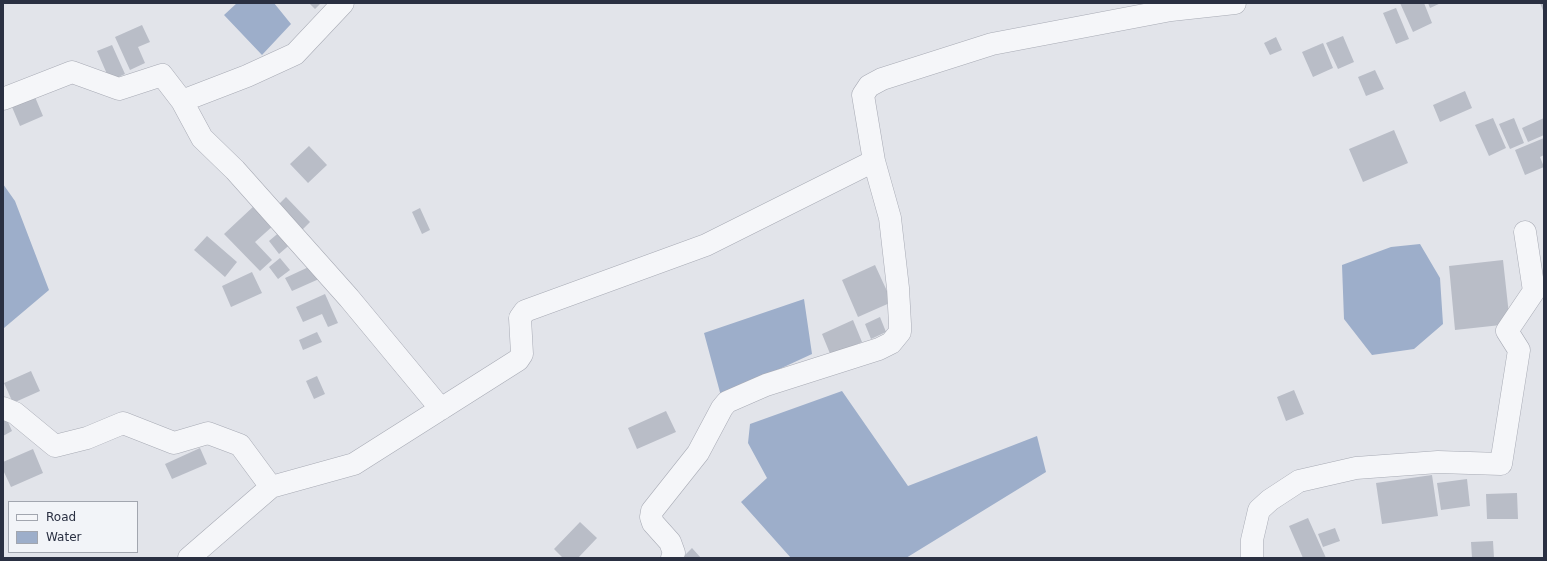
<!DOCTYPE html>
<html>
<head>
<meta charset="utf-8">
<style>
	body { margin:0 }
	#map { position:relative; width:1547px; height:561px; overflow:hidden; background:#e2e4ea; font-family:"DejaVu Sans",sans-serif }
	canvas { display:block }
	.frame { position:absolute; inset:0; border:4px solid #2a3042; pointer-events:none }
	.legend { position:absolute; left:8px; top:501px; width:130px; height:52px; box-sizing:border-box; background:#f2f4f8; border:1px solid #a2a6af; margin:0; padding:5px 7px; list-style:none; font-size:12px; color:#2a3042 }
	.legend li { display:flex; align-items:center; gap:8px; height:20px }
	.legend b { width:20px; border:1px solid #a2a6af }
</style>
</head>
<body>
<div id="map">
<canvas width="1547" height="561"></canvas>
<div class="frame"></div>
<ul class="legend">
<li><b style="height:5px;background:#f5f6f9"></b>Road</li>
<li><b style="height:11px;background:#9daeca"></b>Water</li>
</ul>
</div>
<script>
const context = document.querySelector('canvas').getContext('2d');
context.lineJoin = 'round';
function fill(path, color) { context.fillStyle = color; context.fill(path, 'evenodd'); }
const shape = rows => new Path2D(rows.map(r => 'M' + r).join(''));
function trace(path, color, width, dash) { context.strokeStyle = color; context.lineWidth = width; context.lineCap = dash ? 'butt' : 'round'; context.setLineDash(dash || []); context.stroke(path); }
const water = shape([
	[237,3,274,3,291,24,262,55,224,15],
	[3,184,15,201,49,290,4,328,3,327],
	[1420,244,1440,278,1443,324,1414,349,1372,355,1344,319,1342,265,1391,247],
	[804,299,812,354,721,396,704,333],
	[842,391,908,486,1037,436,1046,472,906,558,791,558,741,502,767,478,748,443,750,424]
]);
const building = shape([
	[309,3,321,3,315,9],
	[1400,3,1424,3,1432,23,1413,32],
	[1428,3,1441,3,1430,8],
	[1540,3,1544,3,1544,13],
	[1396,8,1409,39,1396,44,1383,13],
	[142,25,150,42,138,47,145,63,130,70,115,37],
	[1343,36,1354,62,1338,69,1326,43],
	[1276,37,1282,50,1270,55,1264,43],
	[1323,43,1333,68,1313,77,1302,52],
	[112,45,125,74,110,81,97,51],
	[1375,70,1384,89,1366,96,1358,77],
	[1465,91,1472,108,1440,122,1433,105],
	[35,97,43,116,20,126,12,107],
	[1493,118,1506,148,1489,156,1475,125],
	[1514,118,1524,143,1510,149,1499,124],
	[1544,118,1544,135,1528,142,1522,128],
	[1394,130,1408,163,1363,182,1349,149],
	[1544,138,1544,155,1540,157,1544,167,1525,175,1515,150],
	[309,146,327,165,308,183,290,164],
	[286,197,310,222,298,234,274,209],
	[255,205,274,225,255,242,272,260,260,271,224,234],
	[420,208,430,230,422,234,412,212],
	[282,230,293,242,279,254,269,241],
	[207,236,237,262,225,277,194,250],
	[280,258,290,270,278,279,269,267],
	[1503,260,1510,324,1455,330,1449,266],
	[313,265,319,279,292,291,285,278],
	[875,265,892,302,858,317,842,280],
	[252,272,262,293,231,307,222,286],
	[325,294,338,323,328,327,322,314,303,322,296,307],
	[880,317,886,332,871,339,865,324],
	[853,320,862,342,831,356,822,334],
	[317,332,322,342,303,350,299,340],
	[31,371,40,391,13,403,4,383],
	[317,376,325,394,314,399,306,381],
	[1294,390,1304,414,1286,421,1277,397],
	[666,411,676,432,637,449,628,428],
	[4,413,12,431,3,436,3,414],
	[200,448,207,464,172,479,165,464],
	[33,449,43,473,11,487,3,470,3,462],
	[1432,475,1438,516,1382,524,1376,483],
	[1467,479,1470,506,1441,510,1437,483],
	[1517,493,1518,519,1487,519,1486,494],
	[1308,518,1326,558,1303,558,1289,526],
	[580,522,597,538,578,558,563,558,554,549],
	[1335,528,1340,541,1323,547,1318,534],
	[1493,541,1494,558,1472,558,1471,542],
	[692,548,701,558,682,558]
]);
const street = shape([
	[343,3,295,54,247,76,182,101,202,138,235,170,349,298,441,409],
	[3,99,72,72,119,89,162,75,182,101],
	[3,408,15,413,55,446,87,438,123,423,174,443,208,433,240,445,271,487],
	[189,558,271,487,354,464,518,360,522,354,520,318,525,311,706,245,874,161],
	[672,558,674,553,670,542,653,523,651,517,652,511,698,453,722,408,727,402,766,385,879,349,891,343,900,332,900,324,898,288,890,218,874,161,863,95,869,86,882,79,992,44,1171,10,1235,3],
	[1252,558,1252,540,1259,510,1270,500,1299,481,1356,468,1438,462,1501,464,1519,350,1507,331,1534,291,1525,232]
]);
fill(water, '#9daeca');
fill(building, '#b9bdc7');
trace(street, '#a7aab4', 23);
trace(street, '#f5f6f9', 22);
</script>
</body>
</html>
